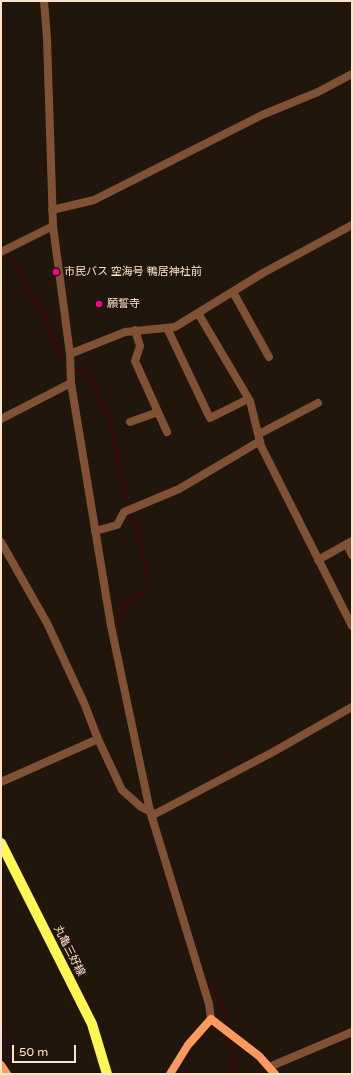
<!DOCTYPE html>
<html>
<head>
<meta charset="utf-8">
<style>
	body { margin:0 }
	#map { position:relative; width:353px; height:1075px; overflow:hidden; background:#20160c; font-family:"Varela Round",sans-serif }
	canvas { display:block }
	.frame { position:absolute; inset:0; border:2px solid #ffe2cb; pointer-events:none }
	.scale { position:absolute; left:12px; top:1045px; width:64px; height:18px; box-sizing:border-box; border:2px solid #ffe2cb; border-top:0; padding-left:5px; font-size:12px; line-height:14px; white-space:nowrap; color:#ffe2cb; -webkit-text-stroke:3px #20160c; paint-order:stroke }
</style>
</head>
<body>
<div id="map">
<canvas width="353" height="1075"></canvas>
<div class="frame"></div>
<div class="scale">50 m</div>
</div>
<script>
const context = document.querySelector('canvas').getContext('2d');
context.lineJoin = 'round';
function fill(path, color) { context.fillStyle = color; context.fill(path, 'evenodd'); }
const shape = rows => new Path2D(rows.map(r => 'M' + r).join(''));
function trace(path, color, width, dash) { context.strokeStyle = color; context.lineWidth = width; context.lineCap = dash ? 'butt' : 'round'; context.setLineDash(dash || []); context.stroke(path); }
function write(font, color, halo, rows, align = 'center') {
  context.font = font + ' "Varela Round","Noto Sans JP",sans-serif'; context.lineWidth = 3.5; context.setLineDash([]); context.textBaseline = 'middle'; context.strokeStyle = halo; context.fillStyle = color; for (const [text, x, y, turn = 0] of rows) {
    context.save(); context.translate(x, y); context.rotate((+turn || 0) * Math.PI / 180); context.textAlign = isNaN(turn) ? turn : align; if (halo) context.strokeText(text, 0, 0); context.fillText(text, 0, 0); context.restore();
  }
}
const green = shape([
	[1,1020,12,1052,1,1038]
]);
const stream = shape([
	[12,257,35,304,44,314,61,356],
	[73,368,90,375,109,420,127,498,149,577,145,590,125,604,116,626,116,631],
	[205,980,218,995,222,1003,227,1029],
	[228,1036,237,1074]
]);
const street = shape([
	[44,1,47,38,53,226,70,354,71,383,111,626,150,811,209,1004,211,1019],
	[52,210,94,200,262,115,318,92,352,74],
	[1,252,53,226],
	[233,292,269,357],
	[198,313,250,401,261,446,352,626],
	[167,328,210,418,248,399],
	[135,330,140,346,135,361,167,432],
	[70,354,125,332,175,327,263,273,352,225],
	[1,419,71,383],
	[130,422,158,412],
	[259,434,318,403],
	[95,531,117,525,124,512,179,489,260,441],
	[1,542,47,623,84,703,98,739,122,790,141,807,155,814,273,752,352,707],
	[347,544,352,555],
	[318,560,352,541],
	[1,782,98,739],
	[269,1067,352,1032]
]);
const secondary = shape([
	[1,1065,7,1074],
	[170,1074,188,1045,211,1019,259,1056,275,1074]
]);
const primary = shape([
	[1,843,92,1024,107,1074]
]);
const markers = [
	[56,272,4,"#f6008d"],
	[99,304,4,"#f6008d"]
];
const poiNames = [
	["市民バス 空海号 鴨居神社前",64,272],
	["願誓寺",107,304]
];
const streetNames = [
	["丸亀三好線",69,951,63]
];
fill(green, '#2a0f22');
trace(stream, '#3e080a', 2.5);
trace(street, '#815136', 8);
trace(secondary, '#ff9962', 8);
trace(primary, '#fff752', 10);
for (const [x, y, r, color] of markers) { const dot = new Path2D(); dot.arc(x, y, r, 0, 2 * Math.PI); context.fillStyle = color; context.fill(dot); trace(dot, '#20160c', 1.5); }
write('11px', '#ffe2cb', '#20160c', poiNames, 'left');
write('11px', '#ffe2cb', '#20160c', streetNames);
</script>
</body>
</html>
